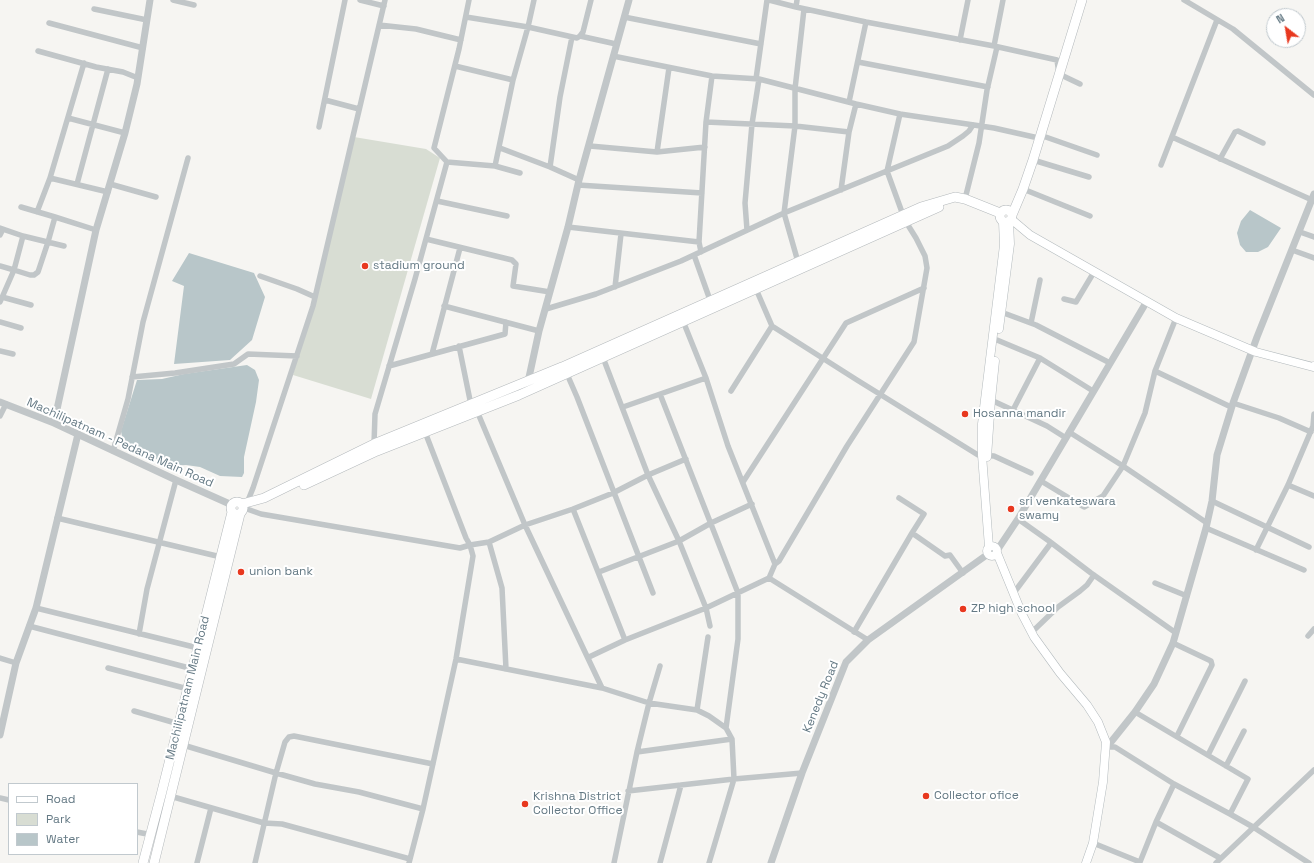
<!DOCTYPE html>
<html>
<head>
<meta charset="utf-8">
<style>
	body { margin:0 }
	#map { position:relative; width:1314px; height:863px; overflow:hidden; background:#f6f5f2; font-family:"Space Grotesk",sans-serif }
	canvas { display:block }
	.legend { position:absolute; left:8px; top:783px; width:130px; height:72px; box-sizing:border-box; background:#fff; border:1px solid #c1c9ce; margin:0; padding:5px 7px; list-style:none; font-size:12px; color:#647984 }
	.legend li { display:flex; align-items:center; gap:8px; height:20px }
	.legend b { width:20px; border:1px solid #c1c9ce }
	.north { position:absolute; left:1266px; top:8px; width:40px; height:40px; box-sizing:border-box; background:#fff; border:1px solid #c1c9ce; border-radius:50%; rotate:329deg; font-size:11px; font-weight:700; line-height:16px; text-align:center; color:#647984 }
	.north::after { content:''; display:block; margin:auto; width:14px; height:18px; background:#e8381f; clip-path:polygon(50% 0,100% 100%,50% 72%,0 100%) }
</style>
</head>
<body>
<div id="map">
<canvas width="1314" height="863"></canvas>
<ul class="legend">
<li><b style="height:5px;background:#fff"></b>Road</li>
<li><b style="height:11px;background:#d8ddd3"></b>Park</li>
<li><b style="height:11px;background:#b8c6c9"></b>Water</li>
</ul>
<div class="north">N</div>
</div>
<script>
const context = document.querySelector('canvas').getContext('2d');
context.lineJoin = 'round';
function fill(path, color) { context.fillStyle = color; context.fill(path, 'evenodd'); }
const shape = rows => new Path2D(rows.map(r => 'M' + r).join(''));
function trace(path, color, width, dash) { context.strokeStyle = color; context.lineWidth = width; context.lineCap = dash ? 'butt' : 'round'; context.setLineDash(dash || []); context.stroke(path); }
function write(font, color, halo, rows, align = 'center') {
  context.font = font + ' "Space Grotesk",sans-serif'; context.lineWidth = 4; context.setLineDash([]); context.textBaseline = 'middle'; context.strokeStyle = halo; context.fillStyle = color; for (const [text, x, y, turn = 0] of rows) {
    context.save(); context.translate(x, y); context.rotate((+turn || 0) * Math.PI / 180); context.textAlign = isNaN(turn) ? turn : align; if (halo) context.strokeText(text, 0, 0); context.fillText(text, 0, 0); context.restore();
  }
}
const green = shape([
	[354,137,426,149,440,158,371,399,293,375]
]);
const water = shape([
	[1250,210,1281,228,1268,247,1258,252,1246,252,1240,245,1237,233,1241,221],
	[189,253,254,273,265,297,252,340,230,360,174,364,184,286,172,281],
	[247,365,255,370,259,380,256,402,244,457,244,473,242,477,220,476,200,467,186,465,170,466,123,442,121,431,137,380,162,379,184,374]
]);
const minor = shape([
	[173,0,194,5],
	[360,0,384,6],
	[769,0,796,7,866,22,994,46,1057,60,1059,74,1080,84],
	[1184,0,1233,29,1314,95],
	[796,7,797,0],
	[94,9,147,20],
	[466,17,528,27,577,38,580,36,583,32,591,0],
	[624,17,761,44],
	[49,23,143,48],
	[379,25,416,29,461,40],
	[580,36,616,44],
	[960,40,968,0],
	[994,46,1003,0],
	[38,51,96,67,123,72,138,78],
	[613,56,712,76,759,79,856,104,900,114,994,128,1034,137],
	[858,62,988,87],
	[84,63,50,178,108,192],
	[455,66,513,80],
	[712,76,706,122,795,126,849,132],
	[756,79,767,0],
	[325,100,359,109],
	[849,102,866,22],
	[900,114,887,171,903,215],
	[68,118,125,133],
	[319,127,345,0],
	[1040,135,1097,155],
	[1172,137,1312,200],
	[590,146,657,152,705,147],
	[500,148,550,167,579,180],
	[657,152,669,68],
	[1220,159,1235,132,1238,131,1263,143],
	[1033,160,1089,177],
	[447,162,495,166,513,80,528,27,534,0],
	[1161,165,1217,20],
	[495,166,520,173],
	[550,167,560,97,572,37],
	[77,184,108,69],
	[110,184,156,197],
	[578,185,702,193],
	[1023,189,1090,216],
	[841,190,849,132,856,104],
	[965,199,979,143,987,90,997,47],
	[437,201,507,216],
	[21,207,55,217,96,230],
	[37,212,50,178],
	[568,227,699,242],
	[0,228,23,236,64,246],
	[747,230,745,203,752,124,759,79],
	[1300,232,1314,237],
	[0,235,3,229],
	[426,239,512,260,516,264,513,286,550,292],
	[1292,250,1314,258],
	[701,252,699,242,706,122],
	[694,255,710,300],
	[798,262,784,213,795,126,795,89,804,9],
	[0,266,14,270,23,236],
	[260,276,297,289,315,297],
	[615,287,621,234],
	[756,289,772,326,857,380,978,455,994,456,1031,473],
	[2,297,31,305],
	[1064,299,1076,302,1094,272],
	[0,302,14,270,30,275,34,275,38,272,48,242,55,217],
	[444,306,539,331],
	[546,309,596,294,681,261,784,213,948,146,963,136,969,131,973,125],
	[1001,312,1036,325,1110,363],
	[0,322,21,328],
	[1031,323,1040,280],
	[997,340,1040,358,1093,391],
	[459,346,471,405],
	[0,351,13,354],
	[432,354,460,248],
	[389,366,505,334,506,322],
	[1155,371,1231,407],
	[567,374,577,397,653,593],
	[132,377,175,373,234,364,248,354,297,356],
	[731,391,772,326],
	[660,394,738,593,738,639,726,728],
	[991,400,1047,426,1066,438],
	[1233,403,1279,418,1311,432],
	[623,407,706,378,683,321],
	[1013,410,1040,358],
	[477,411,525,525,602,688],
	[0,416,6,404],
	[425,432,466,538,470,545,489,542,502,588,506,669],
	[1069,432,1123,466,1207,523],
	[374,444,375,414,415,279,447,162,434,148,459,49,469,0],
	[113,451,128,399,143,322,188,158],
	[686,459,648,475,679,541,706,608,710,626],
	[1041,481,1084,507,1103,496,1123,466,1145,413,1155,371,1176,318],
	[743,482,846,323,924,288],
	[1288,485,1314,496],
	[899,498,924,514,912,533,945,556,950,555,963,573],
	[1212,501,1309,547],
	[247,503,253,488,313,306,385,0],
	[247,509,261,514,460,548,470,545,473,556,456,659,423,809,409,863],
	[573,509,625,640],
	[57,518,221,557],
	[1018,519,1049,541,1091,573,1176,633],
	[1206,528,1304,570],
	[489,542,525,525,573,509,613,493,648,475,602,355],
	[1256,550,1288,485,1313,426,1314,414],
	[775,564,779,561,847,446,914,342,927,268,925,256,916,238,906,222],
	[599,572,679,541,711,523,752,504],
	[769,578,868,640],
	[1155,583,1187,596],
	[1013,594,1051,543],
	[36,608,198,648],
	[29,626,193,669],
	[854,632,912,533],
	[1032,632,1058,607,1080,591,1087,585,1094,575],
	[139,634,147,589,176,480],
	[1308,636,1314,629],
	[1173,643,1211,661,1212,665,1177,736],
	[589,657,625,640,706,608,769,578,775,564,728,446,706,378],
	[0,658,16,663],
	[456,659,602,688,649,703,697,710,709,716,726,728,732,739,734,779,802,773],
	[108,668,188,689],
	[697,710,708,637],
	[134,711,179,724],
	[183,745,276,773,285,742,289,737,294,736,433,764],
	[1107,747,1115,747,1174,784,1230,814,1248,779,1135,712],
	[637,752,732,739],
	[1208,755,1245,681],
	[1226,766,1244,731],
	[1174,784,1156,822,1220,858],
	[628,791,734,779,709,863],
	[170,796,264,823,282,824,410,859],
	[0,798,9,800],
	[1230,814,1253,827,1309,863],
	[137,832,152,835],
	[1093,843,1140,862,1156,822],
	[197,863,211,808],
	[255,863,276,773,315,784,359,792,423,809],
	[614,863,637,752,649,703,660,666],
	[660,863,681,785],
	[1216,863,1314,770]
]);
const tertiary = shape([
	[528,382,539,331,568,227,579,180,629,0],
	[0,402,54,423,176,480,232,505],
	[54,423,96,230,125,133,137,84,150,0],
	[998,549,1018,519,1147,301],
	[0,735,16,663,36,608,78,434],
	[1107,747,1135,712,1154,684,1173,643,1206,528,1212,501,1217,455,1233,403,1257,337,1314,194],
	[771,863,802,773,846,662,868,640,988,554]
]);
const secondary = shape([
	[1011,219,1030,235,1176,318,1256,352,1313,367,1314,366],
	[999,329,1010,244,1009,221],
	[987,457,991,400,995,361],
	'987 551a5 5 0 1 1 10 0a5 5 0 1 1-10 0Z',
	[989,547,982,455,982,424,1004,245,1003,222],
	[997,553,1022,614,1034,637,1060,673,1087,705,1098,722,1106,742,1103,782,1093,843,1086,863]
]);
const primary = shape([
	'1000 216a6 6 0 1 1 12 0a6 6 0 1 1-12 0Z',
	[1012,215,1023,189,1033,160,1082,0],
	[304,485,377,451,519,395,939,207],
	'231 508a6 6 0 1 1 12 0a6 6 0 1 1-12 0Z',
	[242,504,264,498,374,444,562,367,921,207,955,197,965,199,1000,213],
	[143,863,161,795,232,512],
	[154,863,240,514]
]);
const markers = [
	[365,266,4,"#e8381f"],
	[965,414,4,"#e8381f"],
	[1011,509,4,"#e8381f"],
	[241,572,4,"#e8381f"],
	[963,609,4,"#e8381f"],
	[926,796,4,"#e8381f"],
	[525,804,4,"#e8381f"]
];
const poiNames = [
	["stadium ground",373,266],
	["Hosanna mandir",973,414],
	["sri venkateswara",1019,502],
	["swamy",1019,516],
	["union bank",249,572],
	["ZP high school",971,609],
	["Collector ofice",934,796],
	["Krishna District",533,797],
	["Collector Office",533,811]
];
const streetNames = [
	["Machilipatnam - Pedana Main Road",120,443,24],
	["Machilipatnam Main Road",188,688,-76],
	["Kenedy Road",821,697,-68]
];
fill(green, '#d8ddd3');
fill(water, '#b8c6c9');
trace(secondary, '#b3babd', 9);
trace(primary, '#b4b9bc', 10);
trace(minor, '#c1c6c8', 5.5);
trace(tertiary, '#c1c6c8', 7);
trace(secondary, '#fff', 8);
trace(primary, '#fff', 9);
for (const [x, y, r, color] of markers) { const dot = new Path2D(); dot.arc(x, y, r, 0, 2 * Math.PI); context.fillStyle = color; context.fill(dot); trace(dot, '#fff', 1.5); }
write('12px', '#647984', '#fff', poiNames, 'left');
write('12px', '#647984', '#fff', streetNames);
</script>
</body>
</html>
